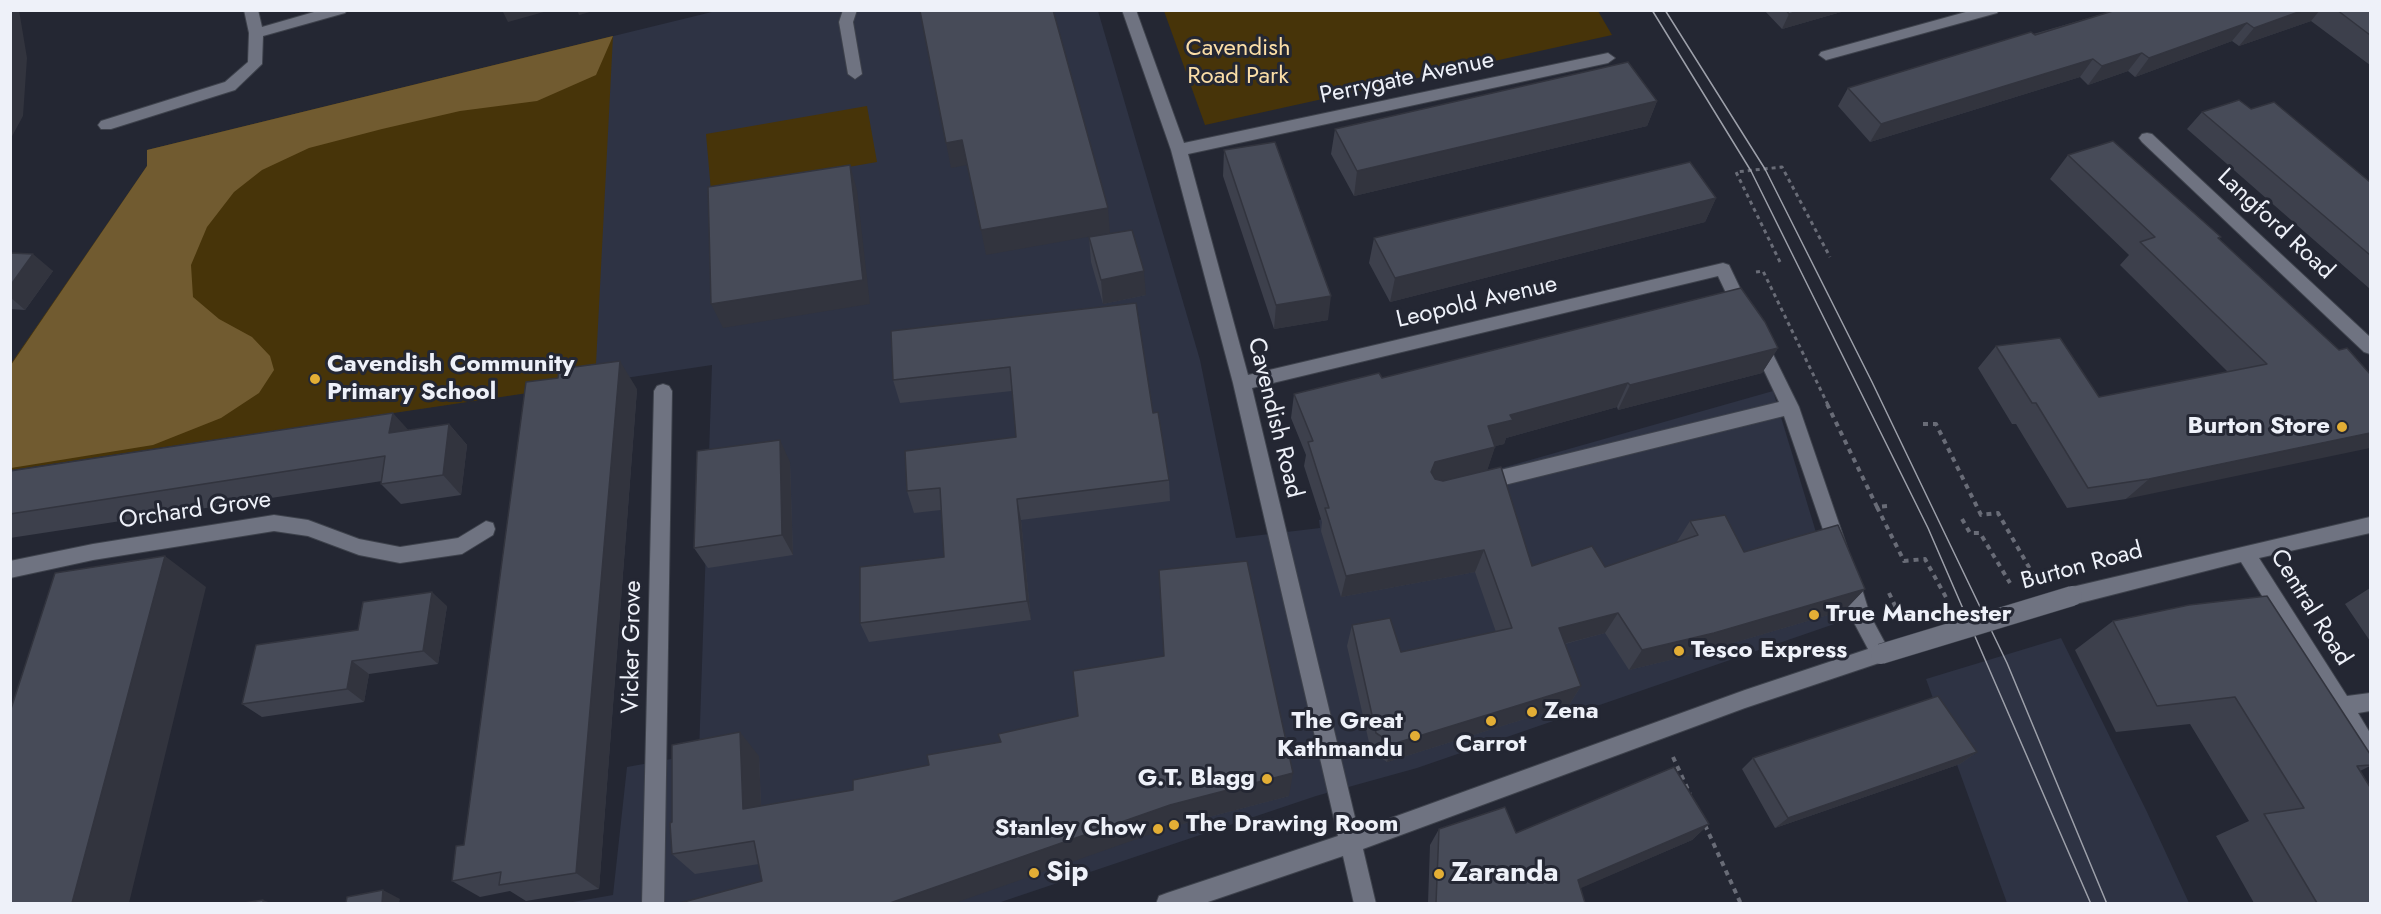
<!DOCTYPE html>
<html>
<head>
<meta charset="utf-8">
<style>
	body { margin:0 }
	#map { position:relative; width:2381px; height:914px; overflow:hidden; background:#242733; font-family:Jost,sans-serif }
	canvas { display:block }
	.frame { position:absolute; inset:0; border:12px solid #eef1f9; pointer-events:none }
</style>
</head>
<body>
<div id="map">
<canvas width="2381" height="914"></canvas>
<div class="frame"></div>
</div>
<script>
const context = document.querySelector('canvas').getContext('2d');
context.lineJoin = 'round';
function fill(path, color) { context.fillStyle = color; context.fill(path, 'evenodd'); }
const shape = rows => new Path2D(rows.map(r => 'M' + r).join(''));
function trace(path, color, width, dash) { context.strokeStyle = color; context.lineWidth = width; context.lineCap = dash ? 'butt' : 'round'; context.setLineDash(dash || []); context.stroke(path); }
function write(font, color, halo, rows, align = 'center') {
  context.font = font + ' Jost,sans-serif'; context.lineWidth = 6; context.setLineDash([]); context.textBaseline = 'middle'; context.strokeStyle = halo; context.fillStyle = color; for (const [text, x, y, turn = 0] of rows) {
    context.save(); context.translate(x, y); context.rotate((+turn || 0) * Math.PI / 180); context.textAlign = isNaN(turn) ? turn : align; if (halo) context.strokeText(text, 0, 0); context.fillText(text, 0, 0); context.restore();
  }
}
const built = shape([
	[716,11,1098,11,1200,360,1236,538,1320,528,1319,520,1773,391,1843,621,1417,768,1316,796,998,903,567,903,613,895,627,767,699,754,712,365,11,470,10,365,147,166,147,150],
	[2061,638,2147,812,2189,903,2007,903,1926,679]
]);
const green = shape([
	[1164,11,1598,11,1612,35,1205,125],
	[613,36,595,383,11,470,10,365,147,166,147,150],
	[867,106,877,162,711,191,706,134]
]);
const forest = shape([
	[613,36,596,75,537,101,460,111,382,129,309,148,262,170,234,192,207,227,191,265,193,297,219,319,252,337,270,356,274,370,259,393,221,418,153,445,11,468,11,365,147,166,147,150]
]);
const pathFar1 = shape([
	[1780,262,1736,172,1782,167,1830,257],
	[1756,272,1763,271,1828,405]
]);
const path = shape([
	[1827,404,1877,507],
	[1923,424,1936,424,1981,515,1998,513,2034,576],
	[1887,506,1877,507,1904,561,1925,559,1948,601],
	[1962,519,1970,533,1980,533,2010,583],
	[1889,593,1900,616],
	[1673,757,1690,794],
	[1705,825,1741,904]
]);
const minor = shape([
	[244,10,258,10,262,27,321,10,347,10,345,13,263,36,262,64,235,90,111,129,101,129,98,125,101,121,225,82,248,62,249,33,244,10],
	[843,10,857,10,853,22,862,74,855,79,848,74,839,22,843,10],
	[1122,10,1136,10,1184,143,1608,53,1615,58,1608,63,1188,154,1248,375,1723,263,1729,265,1751,311,1749,316,1737,316,1718,276,1252,388,1358,830,1745,690,1868,649,1851,617,1838,576,1841,570,1848,568,1855,570,1858,576,1870,615,1891,654,1888,660,1745,708,1363,849,1376,904,1354,904,1343,856,1202,904,1156,904,1159,896,1167,893,1338,836,1233,383,1171,150,1122,10],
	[1973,10,1999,10,1997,13,1826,60,1819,55,1821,52,1973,10],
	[2147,133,2152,134,2370,337,2370,354,2364,352,2142,142,2139,138,2142,134,2147,133],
	[1758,334,1764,336,1799,407,1848,550,1846,556,1839,558,1832,556,1830,550,1784,416,1480,491,1474,488,1471,483,1474,478,1480,475,1779,402,1750,341,1752,336,1758,334],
	[663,384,669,386,672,391,664,904,642,904,654,391,657,386,663,384],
	[274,515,308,520,359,539,400,547,458,538,486,521,493,523,495,529,493,535,462,554,400,563,359,555,308,536,274,531,93,560,10,578,10,561,93,544,274,515],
	[2370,517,2370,533,2259,558,2347,696,2370,693,2370,711,2358,713,2370,733,2370,761,2363,758,2241,562,2072,605,2065,602,2062,596,2065,590,2072,587,2370,517]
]);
const tram = shape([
	[1652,10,1751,171,1928,528,2091,904],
	[1665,10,1765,169,1872,382,2007,663,2107,904]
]);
const minorBridge = shape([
	[1881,654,2072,596]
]);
const wall = shape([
	[1764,10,1848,10,1782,29],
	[2116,10,2370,10,2370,65,2311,21,2239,46,2232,41,2135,77,2128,71,2088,85,2080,77,1870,142,1838,106,1848,88],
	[1657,101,1647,126,1354,196,1331,154,1335,129],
	[2251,109,2370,182,2370,289,2187,129,2202,112],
	[1224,150,1328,320,1274,329,1223,176],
	[2068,155,2221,237,2219,239,2339,350,2126,499,2067,508,2016,424,2012,424,1978,368,1996,346,2099,397,2228,372,2120,265,2129,255,2050,179],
	[1716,198,1705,222,1390,302,1369,263,1374,238],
	[1089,237,1146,295,1103,304,1091,262],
	[10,253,53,271,25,310,10,309],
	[1136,303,1153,413,1169,480,1170,501,1021,520,1031,620,869,642,860,623,944,557,941,510,914,513,907,491,1016,437,1012,391,900,403,893,380],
	[1778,348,1762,373,1618,410,1617,407,1506,438,1504,444,1495,446,1487,470,1532,566,1605,567,1676,543,1690,521,1744,552,1865,589,1845,610,1699,653,1629,670,1605,633,1565,644,1581,686,1569,705,1387,762,1371,751,1347,646,1352,625,1401,652,1496,632,1475,572,1341,597,1321,531,1322,522,1304,466,1306,455,1291,418,1294,394,1382,378],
	[637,389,599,889,526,901,510,891,480,897,452,881,464,845],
	[449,424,467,445,461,495,401,504,381,484,382,481,10,538,10,471,408,430],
	[790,462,793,555,708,568,694,548],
	[1159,570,1289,796,1171,827,762,881,759,864,695,874,672,854,672,822,759,756,761,806,853,790,1001,742,1078,716,1164,656],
	[2370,588,2370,641,2345,604],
	[447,606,438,664,369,674,364,702,262,717,242,704,358,630],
	[2113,621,2370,754,2370,766,2360,771,2370,903,2254,903,2216,836,2249,821,2190,724,2116,732,2075,650],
	[1977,752,1960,764,1775,828,1742,769,1753,758],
	[1709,824,1692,840,1580,888,1585,903,1428,903,1430,845,1439,829,1516,833]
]);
const shadedWall = shape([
	[10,10,19,10,27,58,23,116,10,140],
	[502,10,551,10,508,22],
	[577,10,597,10,579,15],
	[1801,10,1848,10,1782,29,1789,14],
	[2304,10,2320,10,2311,21,2239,46,2254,28],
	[2247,23,2232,41,2135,77,2149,58],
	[2142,53,2128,71,2088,85,2102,66],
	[2093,59,2080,77,1870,142,1881,124],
	[1657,101,1647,126,1354,196,1357,171],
	[962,140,967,165,951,168,946,143],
	[850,165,857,190,870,304,723,328,711,304],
	[1716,198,1705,222,1390,302,1395,278],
	[1108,208,1110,233,986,255,981,230],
	[33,254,53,271,25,310,10,297,10,286],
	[1144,271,1146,295,1103,304,1101,280],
	[1331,296,1328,320,1274,329,1276,305],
	[1778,348,1762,373,1618,410,1630,385],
	[620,361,637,389,599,889,576,873],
	[1628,383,1617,407,1506,438,1504,444,1480,450,1488,426,1510,415],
	[393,413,412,434,389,433],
	[449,424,467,445,461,495,443,475],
	[2370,433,2370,448,2126,499,2149,479],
	[780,440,790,462,793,555,782,535],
	[1495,447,1487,471,1428,486,1431,472,1435,462],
	[1017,499,1021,520,1031,620,1027,601],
	[1484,550,1475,572,1341,597,1346,576],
	[165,556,206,587,129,903,72,903],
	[1865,589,1845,610,1699,653,1629,670,1642,650],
	[432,592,447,606,438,664,423,651],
	[1618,613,1605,633,1548,648,1559,628],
	[352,661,369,674,364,702,347,689],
	[1581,686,1569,705,1387,762,1393,744],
	[740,732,759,756,762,831,743,809],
	[1977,752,1960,764,1775,828,1788,818],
	[1293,773,1289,796,1171,827,955,903,890,903,1170,805],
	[1709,824,1692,840,1565,895,1578,880],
	[383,890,400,899,399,903,382,903],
	[263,900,271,903,263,903]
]);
const building = shape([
	[923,10,1053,10,1108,208,981,230,962,140,946,143,920,11,923,10],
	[1786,10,1801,10,1789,14,1786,10],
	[2116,10,2304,10,2254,28,2247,23,2149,58,2142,53,2102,66,2093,59,1881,124,1848,88,2031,32,2035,35,2116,10],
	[2337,10,2370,10,2370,35,2337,10],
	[1628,62,1657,101,1357,171,1335,129,1628,62],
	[2239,100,2251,109,2274,102,2370,182,2370,255,2202,112,2239,100],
	[2113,141,2221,237,2218,238,2339,350,2347,348,2370,374,2370,433,2149,479,2088,488,2036,403,2032,403,1996,346,2060,338,2099,397,2267,364,2140,242,2155,237,2068,155,2113,141],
	[1275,142,1331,296,1276,305,1224,150,1275,142],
	[1690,162,1716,198,1395,278,1374,238,1690,162],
	[850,165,863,280,711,304,708,187,850,165],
	[1132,230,1144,271,1101,280,1089,237,1132,230],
	[10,253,33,254,10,286,10,253],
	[1741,288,1765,322,1778,348,1630,385,1628,383,1510,415,1513,420,1488,426,1495,447,1435,462,1431,472,1435,479,1443,481,1501,467,1532,566,1592,546,1605,567,1698,535,1690,521,1725,515,1744,552,1838,525,1865,589,1714,633,1642,650,1618,613,1559,628,1581,686,1393,744,1376,733,1352,625,1390,618,1401,652,1512,628,1484,550,1346,576,1325,508,1329,508,1308,442,1313,441,1294,394,1379,373,1382,378,1741,288],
	[1136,303,1153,413,1158,412,1169,480,1017,499,1027,601,860,623,860,567,944,557,940,488,907,491,905,451,1016,437,1010,367,893,380,891,331,1136,303],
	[620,361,576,873,499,885,501,872,452,881,456,846,464,845,526,382,558,378,559,369,620,361],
	[393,413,389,433,449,424,443,475,381,484,385,456,10,514,10,471,393,413],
	[780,440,782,535,694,548,697,451,780,440],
	[165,556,72,903,10,903,10,712,55,573,165,556],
	[1247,561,1293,773,1170,805,890,903,680,903,762,881,754,841,672,854,670,823,672,822,672,745,740,732,743,809,853,790,853,780,929,765,927,755,1001,742,998,734,1078,716,1073,671,1164,656,1159,570,1247,561],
	[432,592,423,651,352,661,347,689,242,704,256,645,358,630,363,602,432,592],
	[2267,596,2370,754,2370,765,2357,766,2370,787,2370,903,2317,903,2264,814,2304,808,2235,697,2157,706,2113,621,2189,605,2267,596],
	[1938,696,1977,752,1788,818,1753,758,1938,696],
	[1674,767,1709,824,1578,880,1585,903,1436,903,1439,829,1505,807,1516,833,1674,767],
	[383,890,382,903,346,903,347,897,383,890],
	[263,900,263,903,244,903,263,900]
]);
const markers = [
	[315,379,6,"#e3ae35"],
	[2342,427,6,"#e3ae35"],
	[1814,615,6,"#e3ae35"],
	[1679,651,6,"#e3ae35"],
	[1532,712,6,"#e3ae35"],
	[1491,721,6,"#e3ae35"],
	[1415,736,6,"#e3ae35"],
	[1267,779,6,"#e3ae35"],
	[1174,825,6,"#e3ae35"],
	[1158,829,6,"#e3ae35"],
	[1034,873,6,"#e3ae35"],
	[1439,874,6,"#e3ae35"]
];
const parkNames = [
	["Cavendish",1238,49],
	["Road Park",1238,77]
];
const streetNames = [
	["Perrygate Avenue",1407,79,-12],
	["Langford Road",2275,225,43],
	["Leopold Avenue",1477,303,-13],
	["Cavendish Road",1274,418,76],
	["Orchard Grove",195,511,-8],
	["Burton Road",2082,567,-15],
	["Central Road",2310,608,58],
	["Vicker Grove",633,647,-89]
];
const poiNames = [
	["Cavendish Community",327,365],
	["Primary School",327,393],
	["Burton Store",2330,427,"right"],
	["True Manchester",1826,615],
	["Tesco Express",1691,651],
	["Zena",1544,712],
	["The Great",1403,722,"right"],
	["Kathmandu",1403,750,"right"],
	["Carrot",1491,745,"center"],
	["G.T. Blagg",1255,779,"right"],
	["The Drawing Room",1186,825],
	["Stanley Chow",1146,829,"right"]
];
const nearPoinames = [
	["Sip",1046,873],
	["Zaranda",1451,874]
];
fill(built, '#2e3344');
fill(green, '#473409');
fill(forest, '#715b30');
trace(minor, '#3e424c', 2);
trace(pathFar1, '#696c77', 3, [4, 4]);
trace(path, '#696c77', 4, [5, 5]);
fill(minor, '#6f7381');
trace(tram, '#9da0aa', 1.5);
trace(minorBridge, '#3e424c', 21, []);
trace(minorBridge, '#6f7381', 20);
fill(wall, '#3d404c');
fill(shadedWall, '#32343e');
fill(building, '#474b58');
trace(building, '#32343e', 1.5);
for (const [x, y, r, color] of markers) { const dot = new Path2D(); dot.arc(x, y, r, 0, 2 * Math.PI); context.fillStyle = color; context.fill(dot); trace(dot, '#242733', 2); }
write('24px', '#fbdea7', '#242733', parkNames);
write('24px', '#eef1f9', '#242733', streetNames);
write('bold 24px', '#eef1f9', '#242733', poiNames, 'left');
write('bold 28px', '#eef1f9', '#242733', nearPoinames, 'left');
</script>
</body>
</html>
